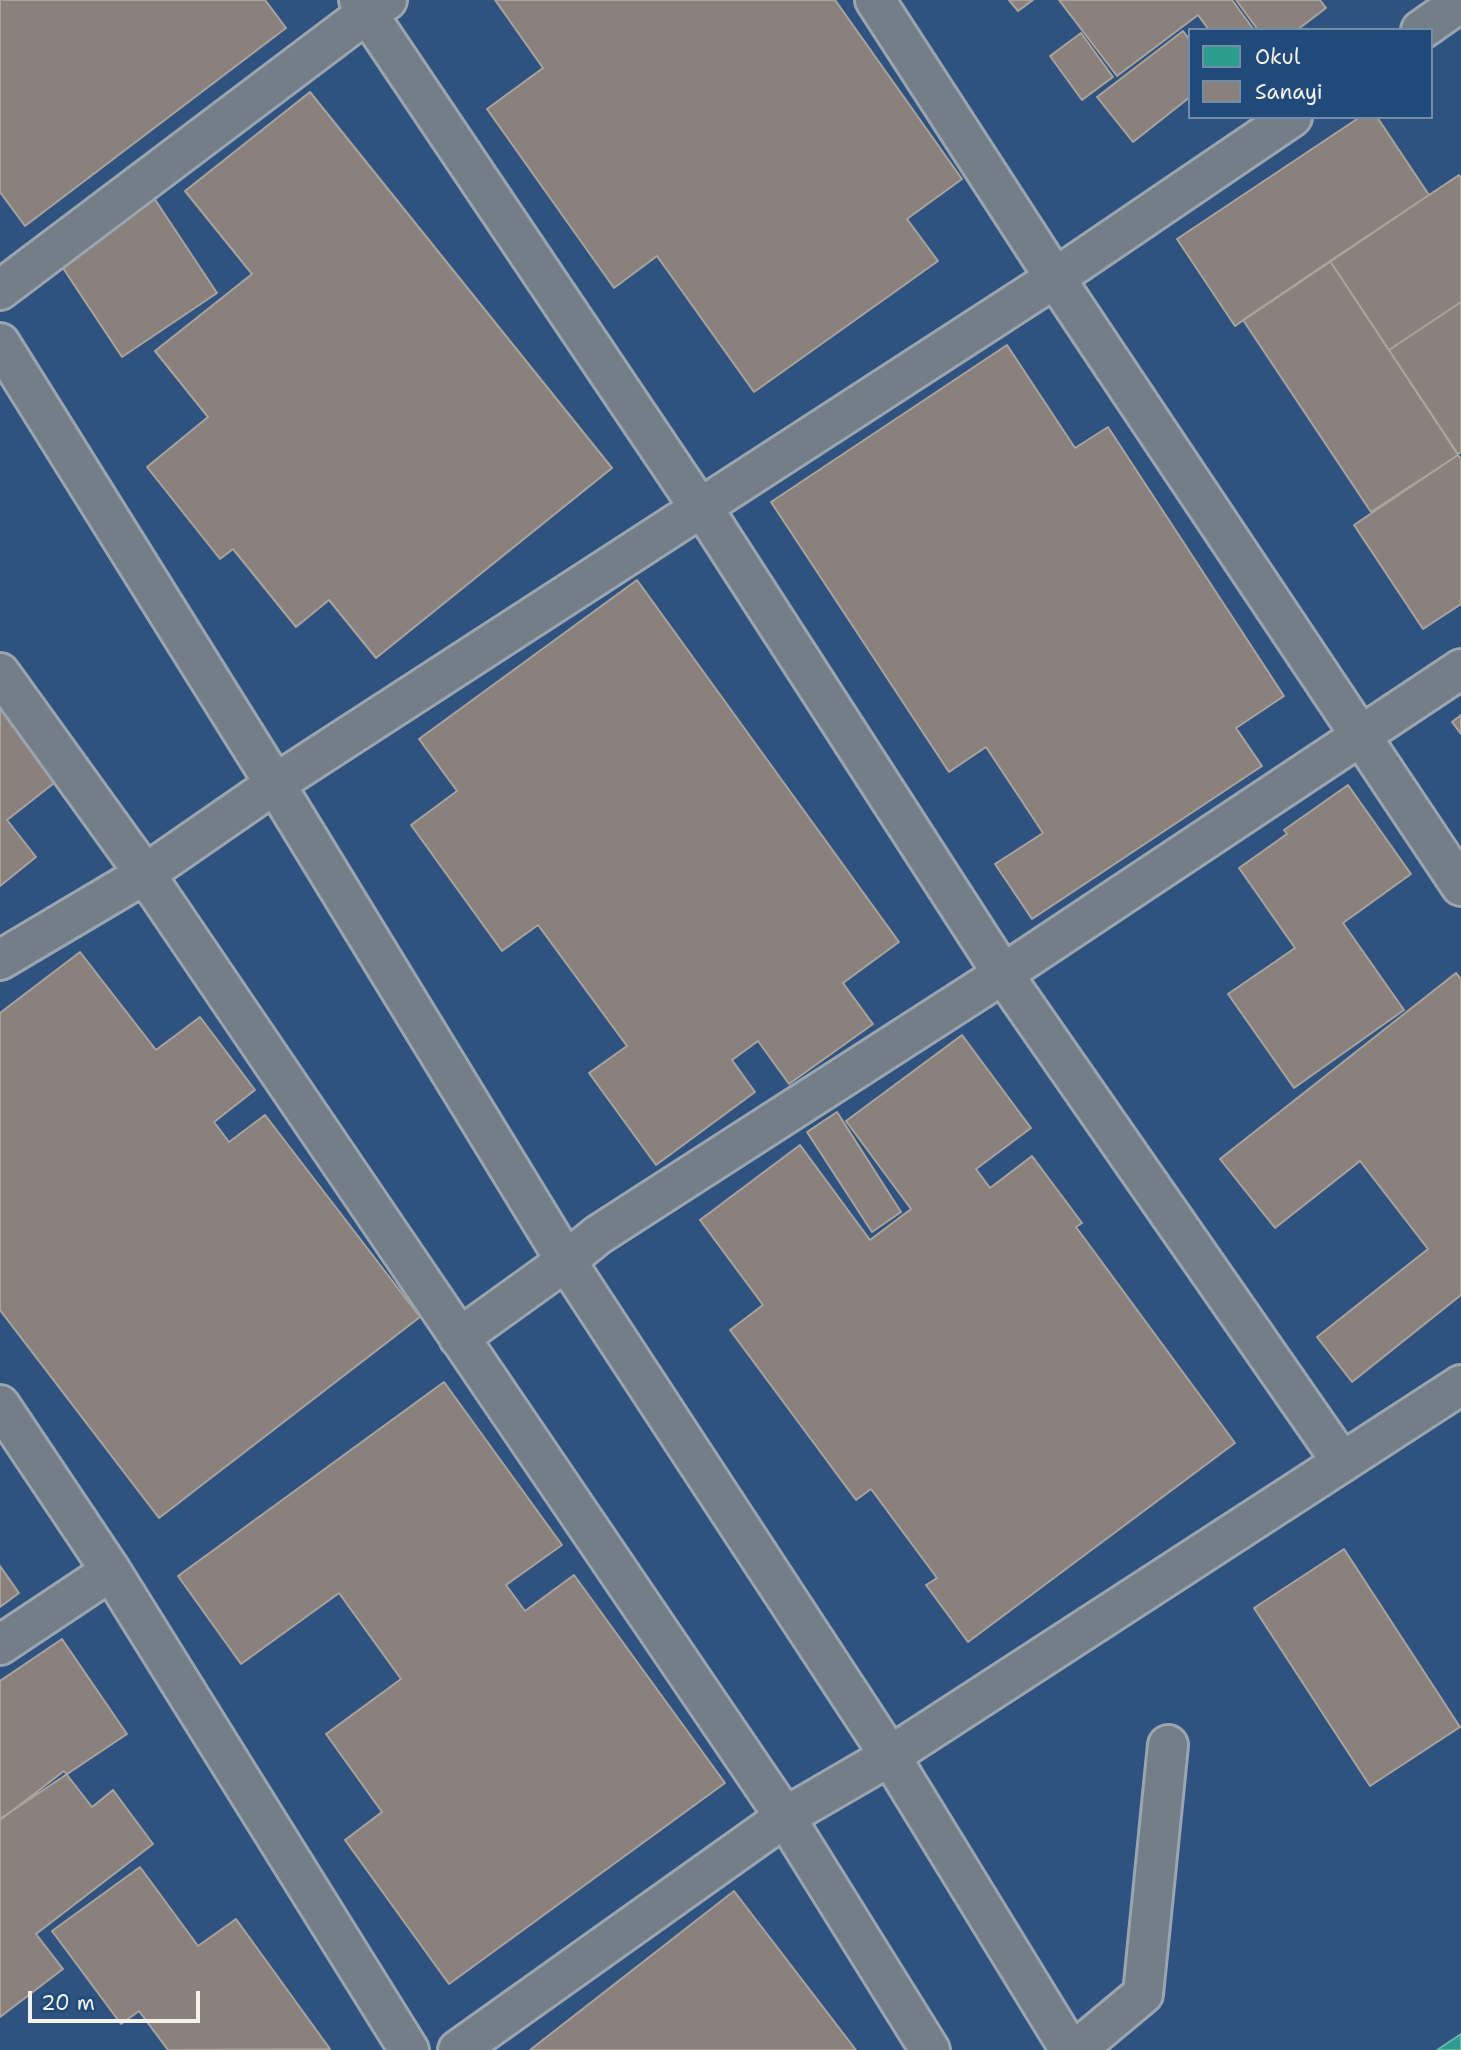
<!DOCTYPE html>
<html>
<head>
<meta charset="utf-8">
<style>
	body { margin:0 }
	#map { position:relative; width:1461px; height:2050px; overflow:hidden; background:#344b65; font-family:"Shantell Sans",sans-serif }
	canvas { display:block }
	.legend { position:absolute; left:1188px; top:28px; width:245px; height:91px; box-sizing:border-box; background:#1f4a7a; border:2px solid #748da6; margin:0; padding:9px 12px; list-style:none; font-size:21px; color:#f4f1e8 }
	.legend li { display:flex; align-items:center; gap:14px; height:35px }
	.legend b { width:35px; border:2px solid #748da6 }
	.scale { position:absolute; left:28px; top:1991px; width:172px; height:32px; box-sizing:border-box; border:4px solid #f4f1e8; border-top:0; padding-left:9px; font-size:21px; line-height:24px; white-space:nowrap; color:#f4f1e8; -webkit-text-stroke:5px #1f4a7a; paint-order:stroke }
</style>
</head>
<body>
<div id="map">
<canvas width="1461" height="2050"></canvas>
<ul class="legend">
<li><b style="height:19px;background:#2a9d8f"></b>Okul</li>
<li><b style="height:19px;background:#8a817c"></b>Sanayi</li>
</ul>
<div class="scale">20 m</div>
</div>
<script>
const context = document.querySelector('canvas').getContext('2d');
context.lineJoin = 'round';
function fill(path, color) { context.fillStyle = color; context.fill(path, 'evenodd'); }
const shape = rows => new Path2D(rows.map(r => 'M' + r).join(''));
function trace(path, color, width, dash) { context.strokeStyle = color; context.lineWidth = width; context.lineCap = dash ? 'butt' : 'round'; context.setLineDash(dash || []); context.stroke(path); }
const built = shape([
	[0,0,1461,0,1461,2050,0,2050],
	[1190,30,1431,30,1431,117,1190,117]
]);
const schools = shape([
	[1461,2034,1461,2050,1437,2050,1461,2034]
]);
const industry = shape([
	[0,0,265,0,286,28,25,226,0,192,0,0],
	[495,0,835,0,962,179,907,219,938,261,754,392,657,256,614,288,487,109,543,68,495,0],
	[1009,0,1033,0,1018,11,1009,0],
	[1059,0,1232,0,1254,30,1209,30,1198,15,1117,76,1059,0],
	[1236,0,1320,0,1326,8,1297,30,1258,30,1236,0],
	[1183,31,1190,40,1190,97,1133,142,1097,97,1183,31],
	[1081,33,1113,77,1082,100,1050,56,1081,33],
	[310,92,612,468,376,658,329,600,296,627,233,549,220,559,147,467,208,417,155,351,252,274,185,191,310,92],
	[1360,117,1377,117,1429,195,1235,326,1177,239,1360,117],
	[1459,175,1461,178,1461,302,1389,350,1330,261,1459,175],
	[152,195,217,293,122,357,51,250,152,195],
	[1330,261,1458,455,1371,512,1243,320,1330,261],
	[1461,302,1461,452,1458,454,1389,350,1461,302],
	[1007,345,1075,448,1108,427,1284,696,1236,728,1262,766,1032,919,995,864,1043,833,986,747,949,772,771,502,1007,345],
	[1458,455,1461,459,1461,604,1423,629,1354,525,1458,455],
	[637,580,899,942,843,983,873,1024,789,1084,758,1041,732,1060,755,1092,656,1165,589,1073,627,1046,538,925,502,951,411,825,457,791,419,739,637,580],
	[0,705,58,780,7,820,36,857,0,886,0,705],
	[1461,715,1461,734,1452,722,1461,715],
	[1348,785,1411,874,1343,923,1404,1010,1294,1088,1228,994,1295,948,1239,868,1287,834,1284,830,1348,785],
	[80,952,156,1050,200,1017,255,1090,214,1122,229,1142,265,1115,420,1317,159,1518,0,1310,0,1013,80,952],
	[1456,973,1461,979,1461,1295,1352,1382,1317,1337,1428,1249,1360,1161,1275,1228,1220,1159,1456,973],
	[962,1035,1031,1128,976,1169,990,1188,1032,1156,1082,1223,1076,1227,1235,1443,968,1642,926,1585,937,1578,871,1489,856,1500,730,1330,763,1305,700,1220,800,1145,870,1240,911,1209,846,1121,962,1035],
	[837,1112,901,1212,872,1232,807,1132,837,1112],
	[444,1382,562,1545,506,1585,525,1611,574,1575,725,1783,449,1984,345,1840,382,1812,326,1734,401,1679,339,1593,241,1664,178,1576,444,1382],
	[1344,1549,1460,1727,1370,1786,1254,1608,1344,1549],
	[0,1566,19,1593,0,1607,0,1566],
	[62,1639,127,1734,0,1819,0,1681,62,1639],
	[64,1771,92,1807,113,1790,153,1844,36,1934,63,1969,0,2017,0,1820,64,1771],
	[140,1867,198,1946,236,1919,330,2049,168,2050,139,2011,121,2024,52,1931,140,1867],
	[734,1891,856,2050,530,2050,734,1891]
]);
const minor = shape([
	[387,0,367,13,691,495,702,507,1003,974,1342,1462],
	[875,0,1055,278,1461,886],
	[1421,30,1461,2],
	[0,290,367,13,359,0],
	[0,343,275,784,566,1261,890,1756,1070,2050],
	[0,673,145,874,785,1817,930,2050],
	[0,960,145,874,275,784,1055,278,1292,117],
	[459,1338,566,1261,598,1235,1003,974,1461,669],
	[0,1405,111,1571,409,2050],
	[0,1645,111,1571],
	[458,2050,785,1817,890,1756,1461,1385],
	[1076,2050,1143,1994,1168,1745]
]);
fill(built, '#2f5380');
fill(schools, '#2a9d8f');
trace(schools, '#67b6aa', 2);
fill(industry, '#8a817c');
trace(industry, '#aaa39c', 2);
trace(minor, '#9ba5af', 44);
trace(minor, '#737e87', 38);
</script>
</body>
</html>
